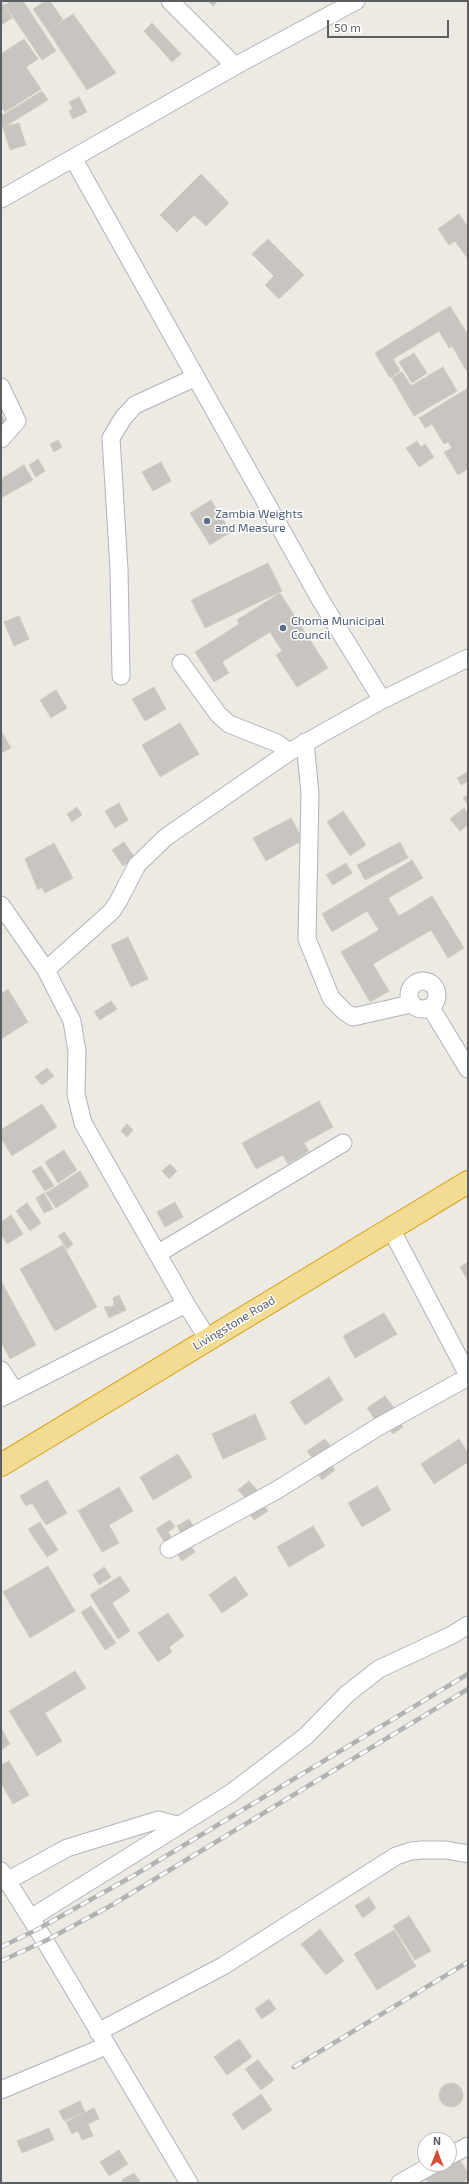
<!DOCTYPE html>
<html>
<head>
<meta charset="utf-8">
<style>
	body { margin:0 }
	#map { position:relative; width:469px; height:2184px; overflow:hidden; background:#eceae3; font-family:"Exo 2",sans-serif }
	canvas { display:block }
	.frame { position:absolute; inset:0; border:2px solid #5b5e62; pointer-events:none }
	.north { position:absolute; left:417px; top:2132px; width:40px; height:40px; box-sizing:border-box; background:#fff; border:1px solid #bdbfc0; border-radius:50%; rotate:0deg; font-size:11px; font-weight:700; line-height:16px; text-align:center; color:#5b5e62 }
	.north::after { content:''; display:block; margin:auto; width:14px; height:18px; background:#d84c3c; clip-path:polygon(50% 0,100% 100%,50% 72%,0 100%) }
	.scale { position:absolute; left:327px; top:20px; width:122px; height:18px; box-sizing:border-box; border:2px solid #5b5e62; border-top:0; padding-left:5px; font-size:12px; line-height:14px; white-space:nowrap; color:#5b5e62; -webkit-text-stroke:3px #fff; paint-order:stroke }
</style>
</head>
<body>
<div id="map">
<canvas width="469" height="2184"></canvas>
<div class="frame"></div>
<div class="north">N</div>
<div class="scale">50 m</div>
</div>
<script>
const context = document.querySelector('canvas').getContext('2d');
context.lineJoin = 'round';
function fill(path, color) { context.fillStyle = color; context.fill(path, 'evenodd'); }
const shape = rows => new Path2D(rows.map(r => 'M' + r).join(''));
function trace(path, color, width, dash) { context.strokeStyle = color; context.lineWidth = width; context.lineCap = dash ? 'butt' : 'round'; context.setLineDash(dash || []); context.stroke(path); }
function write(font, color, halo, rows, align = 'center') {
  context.font = font + ' "Exo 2",sans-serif'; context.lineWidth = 3; context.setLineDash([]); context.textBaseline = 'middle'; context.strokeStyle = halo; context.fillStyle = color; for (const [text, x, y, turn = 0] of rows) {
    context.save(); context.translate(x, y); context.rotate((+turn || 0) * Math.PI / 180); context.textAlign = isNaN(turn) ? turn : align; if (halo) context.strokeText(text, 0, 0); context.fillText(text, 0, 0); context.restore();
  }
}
const building = shape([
	[11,1,23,1,56,51,42,60,5,5,11,1],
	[45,1,50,1,63,20,48,31,33,9,45,1],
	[208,1,218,1,213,6,208,1],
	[4,4,12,18,1,25,1,6,4,4],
	[73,14,116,73,87,90,48,31,73,14],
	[152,23,181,54,172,62,144,31,152,23],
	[24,39,38,59,26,67,41,89,5,112,1,107,1,54,24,39],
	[42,91,48,100,1,129,1,113,3,115,42,91],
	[79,97,87,112,73,119,69,111,73,109,69,102,79,97],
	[19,123,26,145,10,150,3,127,19,123],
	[201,174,229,203,206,226,194,215,177,232,160,215,201,174],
	[459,214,468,227,468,259,455,241,449,245,438,229,459,214],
	[268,239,304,275,279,299,265,285,274,276,252,254,268,239],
	[450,306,468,335,468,369,466,370,452,346,449,348,439,331,393,359,400,371,390,378,375,353,450,306],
	[414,353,427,373,412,383,399,362,414,353],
	[443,367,457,391,414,416,392,378,402,372,411,386,443,367],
	[468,388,468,469,458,475,444,452,452,448,448,442,444,444,432,424,425,428,419,418,468,388],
	[1,414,5,422,1,424,1,414],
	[58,440,62,447,54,452,50,444,58,440],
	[417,441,421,447,425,444,434,457,419,467,406,448,417,441],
	[38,459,45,471,36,477,29,465,38,459],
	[161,462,171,481,153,491,142,472,161,462],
	[24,465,33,480,1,498,1,479,24,465],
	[211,500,231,532,210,545,190,513,211,500],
	[268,563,282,591,205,628,191,600,268,563],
	[280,593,328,668,297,687,276,655,282,651,270,632,222,662,229,673,214,682,195,652,239,624,237,620,280,593],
	[19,616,29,639,14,646,4,622,19,616],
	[154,687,166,709,145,721,132,699,154,687],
	[56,690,67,708,51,718,40,700,56,690],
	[180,723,199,754,160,777,142,745,180,723],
	[1,731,11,748,1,753,1,731],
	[467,772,468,781,461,785,457,778,467,772],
	[468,794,468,805,463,798,468,794],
	[119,803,128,820,115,828,105,811,119,803],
	[77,807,82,815,72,822,67,814,77,807],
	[464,808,468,814,468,825,460,831,450,819,464,808],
	[343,811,366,845,350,856,327,822,343,811],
	[291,818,303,840,266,861,253,838,291,818],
	[124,842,135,858,123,866,112,850,124,842],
	[400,842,408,858,365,880,357,865,400,842],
	[54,843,73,878,45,893,41,887,38,890,25,859,54,843],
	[412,860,423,878,388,898,399,916,432,896,464,948,448,958,431,930,373,964,389,991,370,1002,341,952,379,930,367,911,332,932,322,914,412,860],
	[346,863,352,873,333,885,326,875,346,863],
	[128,937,148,979,131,987,111,945,128,937],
	[8,989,28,1022,1,1039,1,994,8,989],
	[111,1001,117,1009,100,1020,94,1012,111,1001],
	[47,1068,54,1076,42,1085,35,1077,47,1068],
	[319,1101,333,1127,304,1143,309,1151,288,1164,283,1155,256,1169,242,1143,319,1101],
	[42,1104,57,1127,12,1156,1,1138,1,1130,42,1104],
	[127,1124,133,1130,127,1137,121,1131,127,1124],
	[64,1150,77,1170,58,1183,45,1162,64,1150],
	[170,1164,177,1171,169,1179,162,1171,170,1164],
	[41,1166,54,1186,45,1191,32,1171,41,1166],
	[80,1171,89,1186,56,1208,46,1193,80,1171],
	[44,1193,53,1209,44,1213,36,1198,44,1193],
	[175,1202,183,1217,165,1227,157,1212,175,1202],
	[27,1203,41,1223,30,1231,16,1211,27,1203],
	[11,1215,23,1234,7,1244,1,1234,1,1222,11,1215],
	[64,1232,73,1244,67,1249,58,1236,64,1232],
	[63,1245,97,1307,55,1331,20,1269,63,1245],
	[468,1262,468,1281,460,1267,468,1262],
	[1,1281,36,1345,10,1359,1,1342,1,1281],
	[119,1295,126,1310,109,1318,104,1307,114,1306,113,1298,119,1295],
	[384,1313,397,1334,355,1358,343,1336,384,1313],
	[329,1377,343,1400,305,1425,290,1402,329,1377],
	[385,1396,394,1408,376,1421,367,1408,385,1396],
	[255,1414,266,1439,223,1459,212,1434,255,1414],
	[397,1419,403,1427,393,1434,388,1426,397,1419],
	[325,1439,331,1447,313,1459,307,1451,325,1439],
	[459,1439,468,1453,468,1462,434,1484,421,1464,459,1439],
	[178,1454,192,1477,153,1500,140,1477,178,1454],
	[328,1461,335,1470,322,1480,315,1470,328,1461],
	[47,1480,67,1513,46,1525,32,1503,26,1506,20,1496,47,1480],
	[249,1481,258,1491,247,1500,238,1490,249,1481],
	[377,1486,391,1510,362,1527,348,1503,377,1486],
	[119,1487,133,1511,109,1525,119,1543,102,1552,78,1511,119,1487],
	[262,1502,268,1511,254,1520,248,1511,262,1502],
	[189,1519,195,1529,183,1536,177,1526,189,1519],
	[170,1520,175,1527,168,1532,174,1542,167,1546,156,1529,170,1520],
	[40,1522,58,1550,47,1557,28,1529,40,1522],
	[313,1526,325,1546,289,1567,277,1547,313,1526],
	[190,1545,195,1552,182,1561,177,1554,190,1545],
	[48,1566,75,1611,30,1638,3,1592,48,1566],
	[104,1567,111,1577,99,1585,93,1575,104,1567],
	[120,1576,130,1591,112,1603,130,1631,118,1639,90,1595,120,1576],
	[235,1576,248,1595,222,1613,209,1595,235,1576],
	[91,1606,116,1643,105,1650,81,1612,91,1606],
	[168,1613,184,1636,169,1647,172,1652,158,1662,138,1633,168,1613],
	[75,1671,86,1688,45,1713,62,1741,37,1756,9,1711,75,1671],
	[1,1728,10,1744,1,1750,1,1728],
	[9,1761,29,1795,13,1804,1,1783,1,1765,9,1761],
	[369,1897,376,1908,363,1918,355,1906,369,1897],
	[409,1916,431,1951,415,1960,393,1926,409,1916],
	[320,1929,344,1961,326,1975,301,1944,320,1929],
	[394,1930,416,1966,377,1990,354,1954,394,1930],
	[269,1999,276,2009,262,2019,255,2009,269,1999],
	[239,2039,252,2057,227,2075,214,2057,239,2039],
	[258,2060,274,2080,261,2090,245,2069,258,2060],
	'439 2095a12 12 0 1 1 24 0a12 12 0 1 1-24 0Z',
	[261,2094,272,2110,243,2130,232,2114,261,2094],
	[80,2101,85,2112,64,2121,59,2111,80,2101],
	[94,2108,99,2119,88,2124,93,2136,82,2140,78,2131,72,2134,66,2122,94,2108],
	[49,2128,54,2140,22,2153,17,2141,49,2128],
	[119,2150,128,2164,109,2176,100,2162,119,2150],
	[457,2155,468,2173,468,2179,461,2183,428,2183,424,2176,443,2164,449,2164,457,2155],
	[134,2173,141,2183,123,2183,122,2180,134,2173]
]);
const minor = shape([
	[170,1,235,66],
	[73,158,320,599,382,700,468,658],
	[1,199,235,66,356,1],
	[1,387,17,421,1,439],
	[181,663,218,714,229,724,277,743,289,752],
	[121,676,119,569,111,438,123,418,135,405,196,377],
	[305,742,310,793,307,939,331,998,345,1012,353,1017,411,1004],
	[1,905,46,970,72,1021,77,1051,76,1094,83,1123,186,1304,208,1339],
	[46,970,112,911,119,900,137,865,166,837,289,752,382,700],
	'409 995a14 14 0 1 1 28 0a14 14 0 1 1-28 0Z',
	[431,1008,468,1069],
	[391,1229,468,1375],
	[157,1254,343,1143],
	[1,1370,14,1390],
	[1,1398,186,1304],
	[169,1549,277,1490,378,1427,468,1377],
	[1,1871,45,1941,189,2183],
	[7,1881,67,1848,158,1820,177,1825],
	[31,1918,231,1793,306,1736,347,1694,379,1669,452,1635,468,1625],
	[98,2032,223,1966,396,1856,411,1851,422,1850,446,1850,468,1854],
	[1,2090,106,2046],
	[449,2156,468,2146],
	[400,2183,434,2164]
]);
const highway = shape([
	[1,1465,468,1182]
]);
const rail = shape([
	[1,1947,38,1929,133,1876,468,1674],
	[1,1961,45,1941,112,1905,468,1689],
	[294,2067,468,1962]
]);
const markers = [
	[207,521,4,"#5c6f8a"],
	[283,628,4,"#5c6f8a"]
];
const serviceNames = [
	["Zambia Weights",215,514],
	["and Measure",215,528],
	["Choma Municipal",291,621],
	["Council",291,635]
];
const streetNames = [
	["Livingstone Road",234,1323,-31]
];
fill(building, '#c8c5c0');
trace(building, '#d0ccc2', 1);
trace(minor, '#b0b3b7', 19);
trace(highway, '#d9a015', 24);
trace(minor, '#fff', 17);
trace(highway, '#f2dc93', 22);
trace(rail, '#b1b2b2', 4.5);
trace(rail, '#fff', 3, [9]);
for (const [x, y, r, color] of markers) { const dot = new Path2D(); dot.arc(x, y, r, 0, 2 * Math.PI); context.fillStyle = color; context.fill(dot); trace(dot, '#fff', 1.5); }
write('12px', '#4e5e75', '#fff', serviceNames, 'left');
write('12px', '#5b5e62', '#fff', streetNames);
</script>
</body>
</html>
